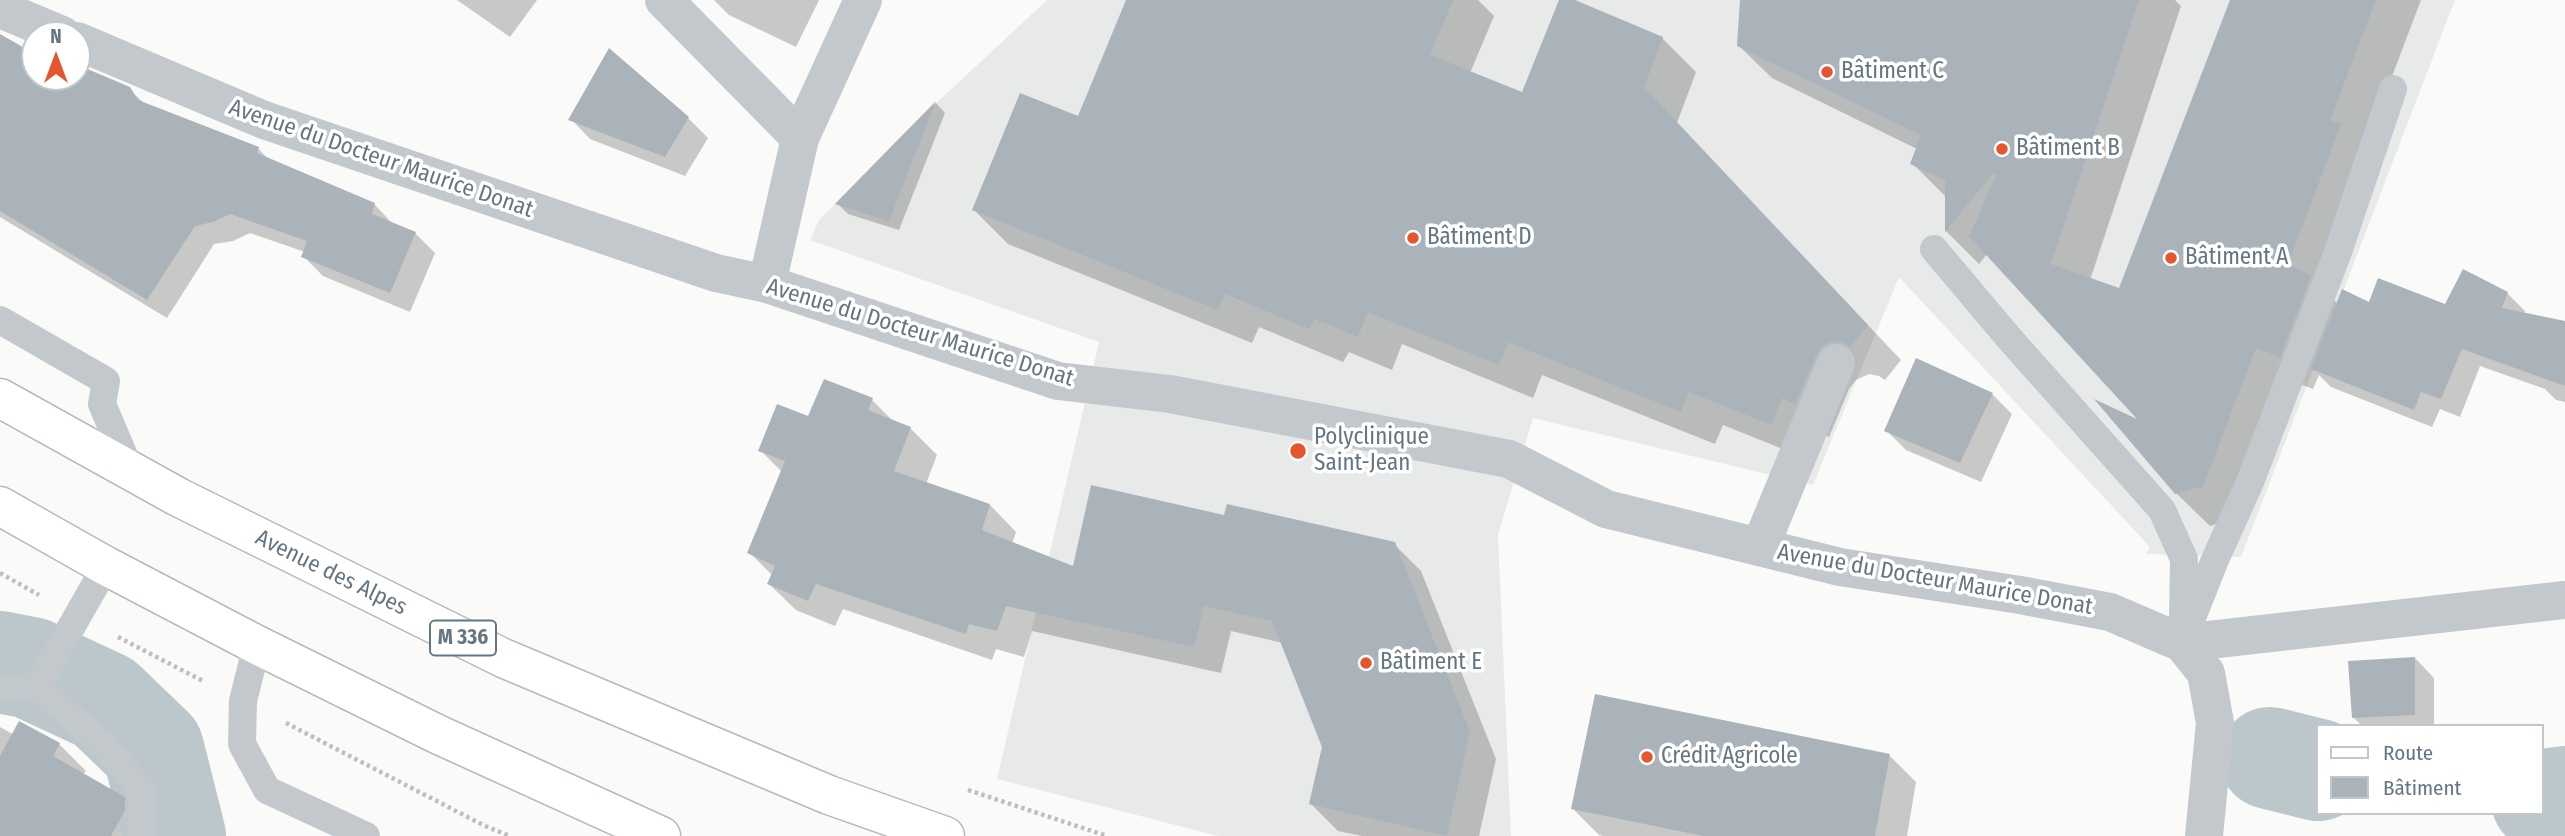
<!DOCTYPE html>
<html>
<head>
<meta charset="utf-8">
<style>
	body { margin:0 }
	#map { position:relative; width:2565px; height:836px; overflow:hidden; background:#fafaf8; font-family:"Fira Sans Condensed",sans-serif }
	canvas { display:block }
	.legend { position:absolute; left:2316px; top:724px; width:228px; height:91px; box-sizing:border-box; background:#fff; border:2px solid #c1c8cd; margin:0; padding:9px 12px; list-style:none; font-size:21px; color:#657683 }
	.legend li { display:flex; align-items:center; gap:14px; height:35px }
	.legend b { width:35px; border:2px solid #c1c8cd }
	.north { position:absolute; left:21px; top:21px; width:70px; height:70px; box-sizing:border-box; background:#fff; border:2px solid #c1c8cd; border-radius:50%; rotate:0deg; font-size:19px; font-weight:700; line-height:28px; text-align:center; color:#657683 }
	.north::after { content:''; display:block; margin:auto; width:24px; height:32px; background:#e4572e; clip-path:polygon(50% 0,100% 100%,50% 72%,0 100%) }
</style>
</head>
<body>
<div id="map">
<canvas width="2565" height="836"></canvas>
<ul class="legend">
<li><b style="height:9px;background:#fff"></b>Route</li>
<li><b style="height:19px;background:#aab3b9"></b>Bâtiment</li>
</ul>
<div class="north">N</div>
</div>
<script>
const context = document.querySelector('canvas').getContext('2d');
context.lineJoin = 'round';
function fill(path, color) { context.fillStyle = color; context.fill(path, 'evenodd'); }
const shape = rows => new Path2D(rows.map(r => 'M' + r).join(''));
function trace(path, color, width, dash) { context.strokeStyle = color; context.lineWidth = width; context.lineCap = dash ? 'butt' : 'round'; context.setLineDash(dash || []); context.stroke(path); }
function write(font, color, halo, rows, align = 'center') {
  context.font = font + ' "Fira Sans Condensed",sans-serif'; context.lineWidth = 7; context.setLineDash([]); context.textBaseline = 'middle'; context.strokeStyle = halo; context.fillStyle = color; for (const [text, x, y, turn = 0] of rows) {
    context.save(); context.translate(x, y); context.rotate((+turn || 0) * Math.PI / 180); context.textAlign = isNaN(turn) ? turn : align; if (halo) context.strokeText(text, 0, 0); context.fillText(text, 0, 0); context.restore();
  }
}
const built = shape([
	[1047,0,2455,0,2241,557,2146,554,2150,547,1899,277,1813,485,1533,418,1498,535,1511,836,1218,836,997,779,1099,342,810,240,819,220,901,136]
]);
const shadow = shape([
	[457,0,537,0,510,37],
	[714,0,819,0,796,47,729,15],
	[1128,0,1478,0,1494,16,1470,73,1523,94,1561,0,1571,0,1662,38,1696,72,1677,123,1901,360,1885,380,1879,376,1869,374,1856,380,1849,389,1829,437,1816,431,1805,458,1723,425,1715,444,1542,375,1533,398,1402,344,1392,370,1349,352,1343,362,1259,327,1252,343,1008,244,974,210,1079,119],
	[1742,0,2175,0,2181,6,2090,280,2120,290,2231,0,2421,0,2364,150,2323,290,2338,304,2445,306,2507,293,2525,311,2524,314,2565,322,2565,402,2556,400,2545,389,2480,366,2460,417,2440,409,2432,427,2331,387,2319,375,2313,389,2289,380,2235,519,2210,526,2176,493,2144,424,1987,254,1979,264,1946,231,1946,197,1912,163,1917,149,1772,78,1738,45],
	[0,50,35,56,35,77,77,77,79,67,129,89,146,105,258,148,269,160,374,204,393,224,415,233,435,253,410,312,323,276,303,256,305,252,250,233,233,241,214,244,167,318,0,217],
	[936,103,945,113,899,230,848,214,838,204],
	[688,118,708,138,685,176,590,139,571,119],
	[1917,360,1992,394,2012,414,1981,482,1906,450,1886,430],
	[872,400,894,422,910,428,937,455,926,484,990,505,1016,532,1012,544,1075,568,1225,517,1394,544,1421,571,1496,759,1479,836,1362,836,1338,831,1311,804,1324,747,1283,643,1231,631,1221,673,1032,631,1024,657,996,649,992,660,843,609,835,626,796,610,769,584,773,576,749,552,782,472,760,450,809,418],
	[2415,658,2434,678,2434,726,2362,726,2354,718],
	[0,727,14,735,59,744,86,771,83,775,124,798,151,825,151,836,0,836],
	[1890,756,1916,782,1907,836,1603,836,1599,835,1573,809]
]);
const river = shape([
	[0,662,31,668,104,702,153,749,175,836],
	[2270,758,2318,770],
	[2542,800,2565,797]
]);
const building = shape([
	[1126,0,1453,0,1430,55,1522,92,1559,0,1575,0,1663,37,1644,87,1868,325,1850,347,1844,343,1834,341,1822,346,1816,355,1795,404,1782,398,1771,425,1689,392,1681,412,1508,342,1499,365,1368,312,1358,337,1315,319,1309,329,1225,294,1218,310,972,210,1020,93,1078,116],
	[1740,0,2139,0,2051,264,2119,288,2230,0,2376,0,2330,120,2341,124,2288,264,2311,275,2280,357,2256,348,2202,489,2200,487,2175,494,2094,399,2137,419,1966,233,1970,235,1996,175,1993,173,1945,232,1945,180,1910,164,1921,135,1737,46],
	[0,34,35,54,35,77,77,77,78,65,130,87,138,100,259,147,257,153,375,203,372,214,416,232,390,293,301,257,307,241,230,214,213,222,195,226,147,300,0,211],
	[609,48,689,117,665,157,568,120],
	[936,101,889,221,835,204],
	[2463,269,2508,292,2502,308,2565,321,2565,386,2462,349,2441,399,2421,392,2414,410,2311,369,2342,289,2369,302,2378,278,2445,304],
	[1916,358,1993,393,1960,463,1884,431],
	[824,379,873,398,868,410,911,427,894,471,990,504,982,530,1073,566,1091,485,1224,515,1227,504,1395,542,1470,732,1447,836,1309,804,1322,747,1272,621,1204,606,1194,647,1006,606,997,631,969,624,966,634,816,584,808,601,767,584,775,566,747,553,785,461,758,451,777,404,808,416],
	[2415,657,2415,715,2352,718,2348,661],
	[1595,694,1890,754,1875,836,1703,836,1571,809],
	[19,721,60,743,53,756,125,797,125,810,111,836,0,836,0,756]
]);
const path = shape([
	[0,573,39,595],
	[118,637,203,681],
	[286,723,485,826,510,836],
	[968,790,1107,836]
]);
const service = shape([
	[1934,249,2009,338,2162,510,2184,559,2183,621],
	[0,320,106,381,102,404,130,470],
	[2182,643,2214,562,2250,482,2338,252,2393,89],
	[257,645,243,701,242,744,267,790,366,836],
	[37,687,106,566],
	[0,688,37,687,104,745,142,791,142,836]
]);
const pedestrian = shape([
	[1760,547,1836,363]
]);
const minor = shape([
	[664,0,800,138],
	[0,9,62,35],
	[77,41,264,120,716,273,767,284,1058,381,1170,394,1509,459,1606,509,1840,567,2020,595,2110,612,2182,643,2565,600],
	[767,284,800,138,863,0],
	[2182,643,2206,673,2215,723,2204,836]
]);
const primary = shape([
	[0,398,178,497,503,658,829,795,945,836],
	[0,506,106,566,257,645,437,734,661,836]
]);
const markers = [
	[1827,72,7,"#e4572e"],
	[2002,149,7,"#e4572e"],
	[1413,238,7,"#e4572e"],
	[2171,258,7,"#e4572e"],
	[1298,451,9,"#e4572e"],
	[1366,663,7,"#e4572e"],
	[1647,757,7,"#e4572e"]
];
const shields = [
	[463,638,66]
];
const shieldNames = [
	["M 336",463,638]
];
const poiNames = [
	["Bâtiment C",1841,72],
	["Bâtiment B",2016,149],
	["Bâtiment D",1427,238],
	["Bâtiment A",2185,258],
	["Polyclinique",1314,438],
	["Saint-Jean",1314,464],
	["Bâtiment E",1380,663],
	["Crédit Agricole",1661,757]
];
const streetNames = [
	["Avenue du Docteur Maurice Donat",381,159,19],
	["Avenue du Docteur Maurice Donat",920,333,17],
	["Avenue des Alpes",331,573,26],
	["Avenue du Docteur Maurice Donat",1935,580,10]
];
fill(built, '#e8e9e9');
fill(shadow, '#0003');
trace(river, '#bbc7cb', 102);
fill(building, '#aab3b9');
trace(primary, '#b5babe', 41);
trace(path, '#bbbfc2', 4.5, [3.5, 3.5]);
trace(service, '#c3c8cc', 28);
trace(pedestrian, '#c3c8cc', 38);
trace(minor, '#c3c8cc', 38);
trace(primary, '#fff', 38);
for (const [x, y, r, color] of markers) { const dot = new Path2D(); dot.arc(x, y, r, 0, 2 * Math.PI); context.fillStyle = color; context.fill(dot); trace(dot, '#fff', 2.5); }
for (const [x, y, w] of shields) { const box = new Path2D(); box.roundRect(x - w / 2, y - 17.5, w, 35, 5); context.fillStyle = '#fff'; context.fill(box); trace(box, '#657683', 2); }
write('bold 21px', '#657683', null, shieldNames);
write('23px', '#657683', '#fff', poiNames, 'left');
write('23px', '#657683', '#fff', streetNames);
</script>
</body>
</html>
